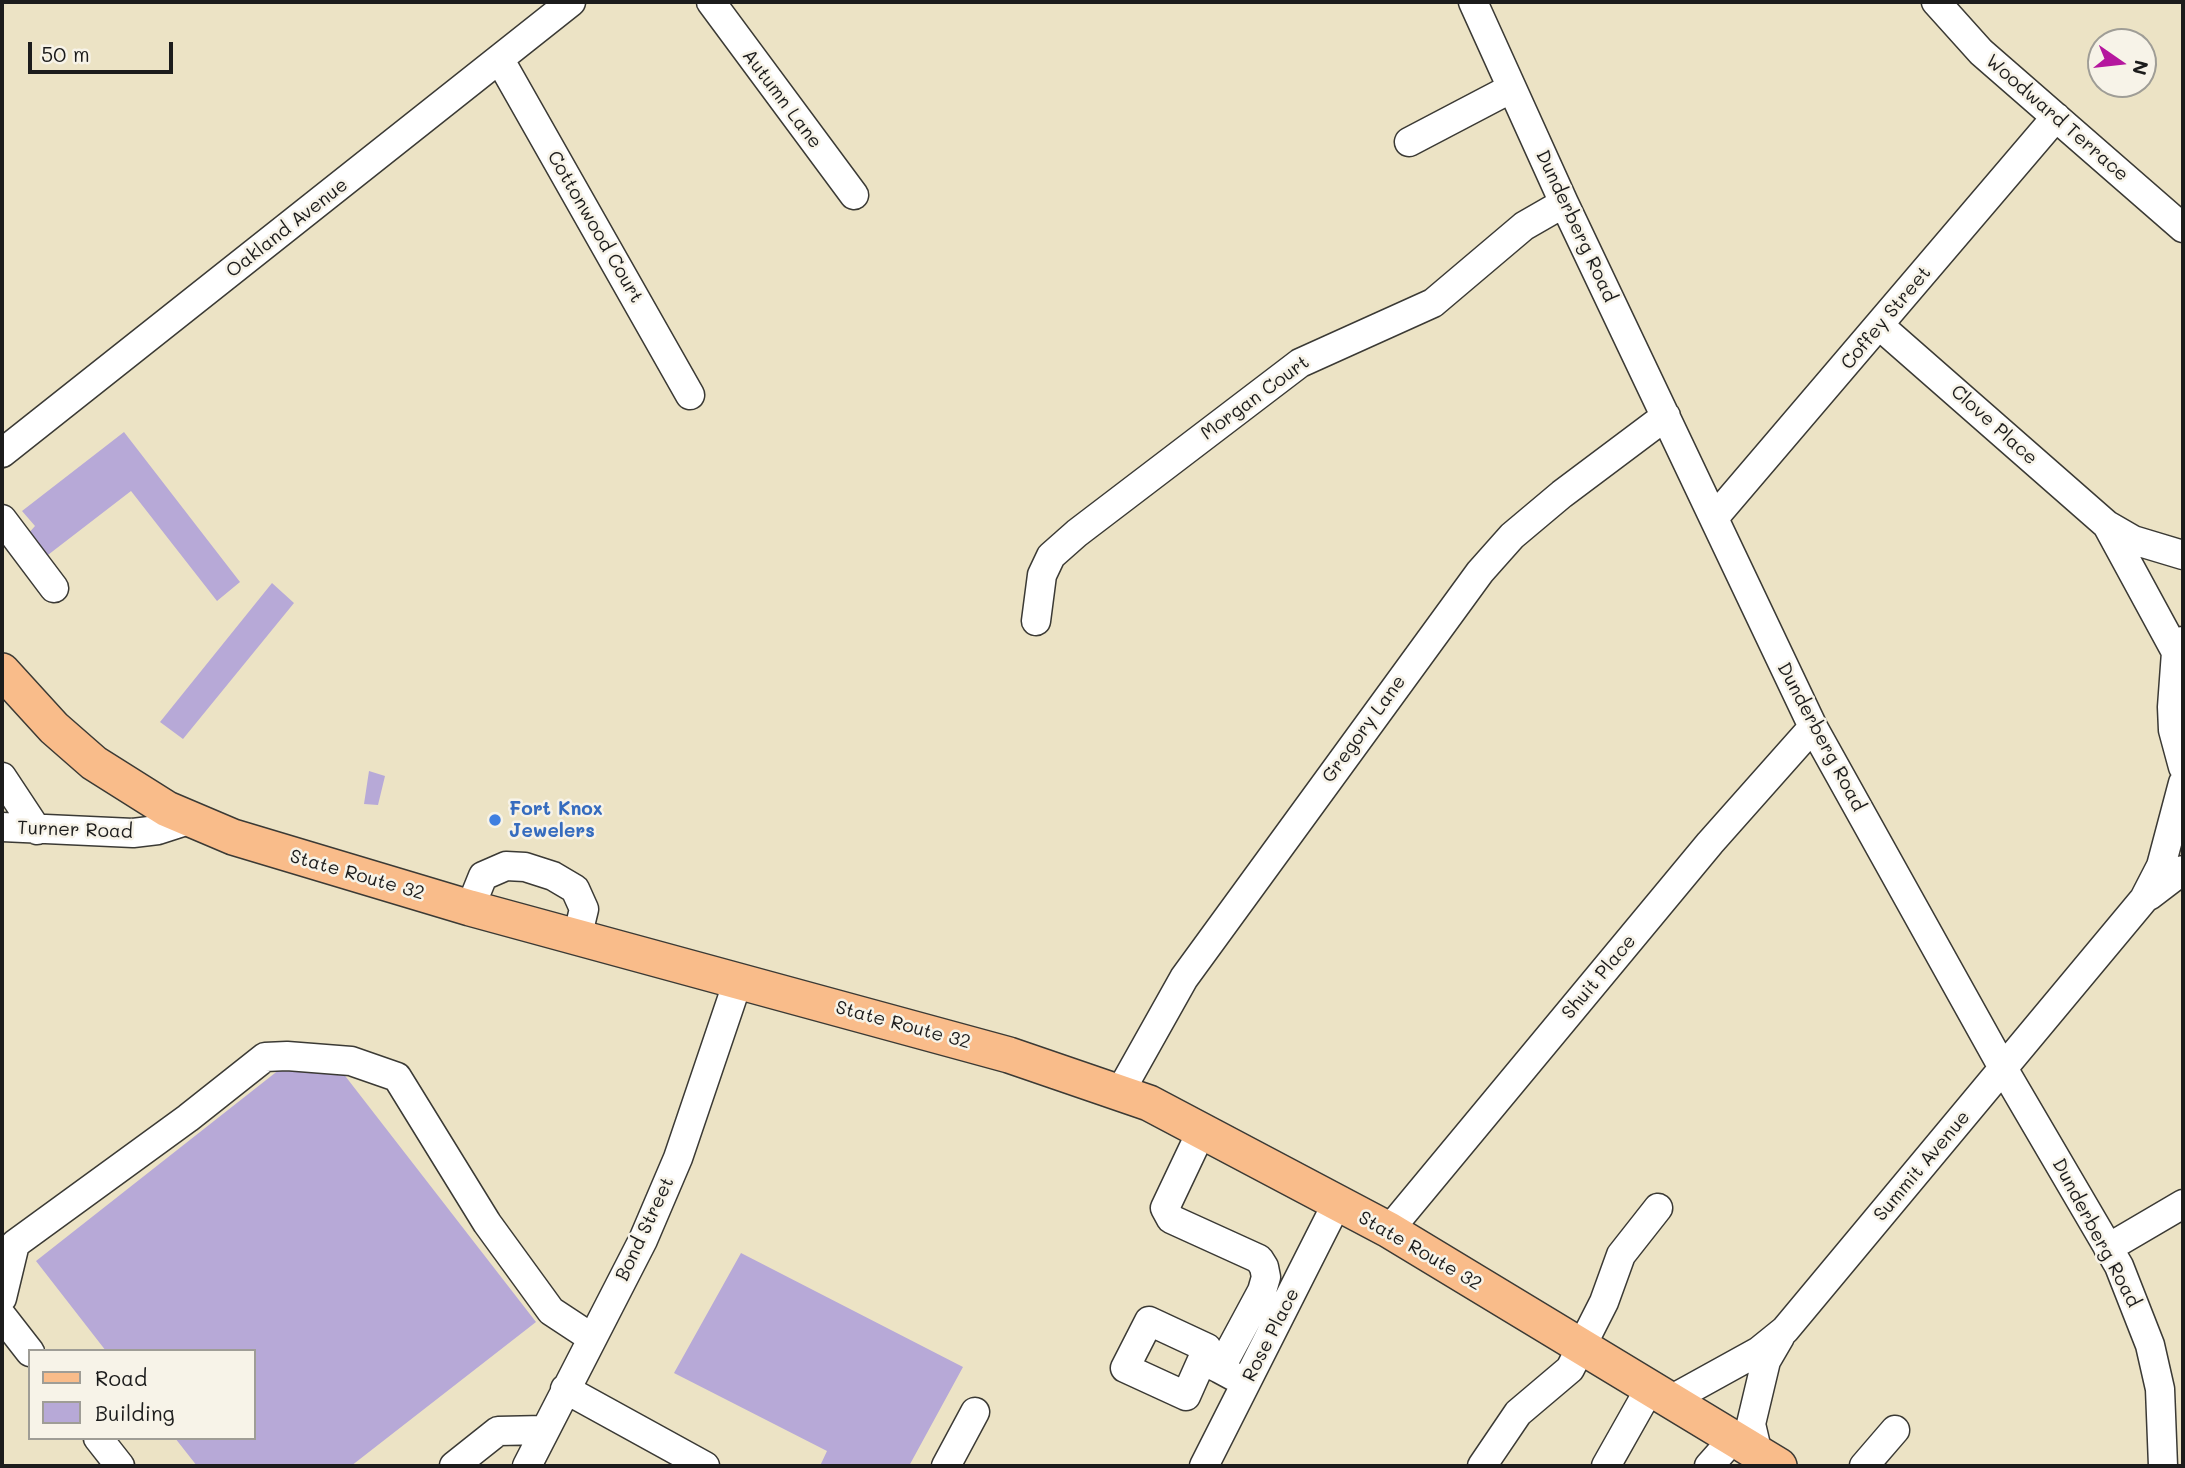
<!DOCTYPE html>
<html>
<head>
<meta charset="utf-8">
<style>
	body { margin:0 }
	#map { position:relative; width:2185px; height:1468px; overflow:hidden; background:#ece3c5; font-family:Mali,sans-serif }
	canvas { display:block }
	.frame { position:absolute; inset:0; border:4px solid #1c1c1c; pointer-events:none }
	.legend { position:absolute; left:28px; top:1349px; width:228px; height:91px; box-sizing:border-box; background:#f7f3e8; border:2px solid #9f9d96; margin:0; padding:9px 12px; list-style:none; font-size:21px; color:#1c1c1c }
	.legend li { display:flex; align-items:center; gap:14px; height:35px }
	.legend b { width:35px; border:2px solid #9f9d96 }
	.north { position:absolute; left:2087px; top:28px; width:70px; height:70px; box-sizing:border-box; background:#f7f3e8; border:2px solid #9f9d96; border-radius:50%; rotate:104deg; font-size:19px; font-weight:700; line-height:28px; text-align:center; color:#1c1c1c }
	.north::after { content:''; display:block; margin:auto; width:24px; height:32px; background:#b5179e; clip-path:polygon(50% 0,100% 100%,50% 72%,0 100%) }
	.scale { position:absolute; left:28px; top:42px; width:145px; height:32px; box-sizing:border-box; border:4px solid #1c1c1c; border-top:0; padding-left:9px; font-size:21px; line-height:24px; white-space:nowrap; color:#1c1c1c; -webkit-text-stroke:5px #f7f3e8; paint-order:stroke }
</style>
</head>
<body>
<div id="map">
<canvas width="2185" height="1468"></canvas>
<div class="frame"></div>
<ul class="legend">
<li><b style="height:9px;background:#f9bc8a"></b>Road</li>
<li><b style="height:19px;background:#b7a9d7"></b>Building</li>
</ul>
<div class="north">N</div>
<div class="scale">50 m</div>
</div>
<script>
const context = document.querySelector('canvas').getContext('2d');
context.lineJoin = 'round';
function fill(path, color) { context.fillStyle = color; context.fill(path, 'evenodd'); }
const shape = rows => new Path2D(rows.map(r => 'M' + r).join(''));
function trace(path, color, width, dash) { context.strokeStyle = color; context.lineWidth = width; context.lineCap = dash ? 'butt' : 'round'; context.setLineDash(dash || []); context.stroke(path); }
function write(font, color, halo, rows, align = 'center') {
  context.font = font + ' Mali,sans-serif'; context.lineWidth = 5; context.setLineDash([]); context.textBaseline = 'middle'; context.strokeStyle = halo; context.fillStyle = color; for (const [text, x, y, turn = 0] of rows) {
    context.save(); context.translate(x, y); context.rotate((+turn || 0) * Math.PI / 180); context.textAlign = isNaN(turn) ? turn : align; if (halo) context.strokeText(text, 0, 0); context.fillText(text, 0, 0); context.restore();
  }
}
const building = shape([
	[124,432,240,582,217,601,131,491,44,558,27,535,35,526,22,511],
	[272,583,294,603,183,739,160,722],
	[369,771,385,776,378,805,364,804],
	[289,1062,339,1068,536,1322,351,1466,197,1466,175,1438,254,1438,254,1351,106,1351,36,1261],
	[741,1253,963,1367,909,1466,820,1466,827,1451,674,1373]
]);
const minor = shape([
	[711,2,854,195],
	[1473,2,1564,203,1813,727,2003,1068,2119,1266,2150,1345,2160,1389,2163,1466],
	[1936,2,1981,52,2183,228],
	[500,60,690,395],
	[1409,142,1512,88],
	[1880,326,2107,525,2133,540,2183,555],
	[2,453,571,2],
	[1714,518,2056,117],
	[2,519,54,588],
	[2107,525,2176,652],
	[1036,621,1042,575,1051,556,1077,533,1300,363,1433,303,1524,226,1564,203],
	[2183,641,2176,652,2172,707,2173,730,2183,767],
	[2,777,37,830],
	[2,827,133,833,158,830,189,820],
	[2149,896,2183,870],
	[470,908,483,876,506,866,525,867,553,876,575,889,584,909,577,938],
	[1120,1092,1184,978,1480,572,1512,536,1562,494,1666,416],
	[1202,1130,1165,1208,1171,1219,1259,1259,1264,1267,1266,1277,1262,1291,1220,1369,1246,1383],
	[1389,1230,1710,843,1813,727],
	[2108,1248,2183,1204],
	[2,1298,15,1244,188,1118,265,1057,287,1056,351,1061,397,1077,487,1223,551,1311,592,1338],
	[2,1316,30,1352],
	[1202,1360,1186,1396,1125,1368,1149,1321,1207,1348,1202,1360,1220,1369],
	[565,1389,705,1466],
	[1672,1399,1759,1351,1785,1330,2144,899,2161,866,2183,783],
	[98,1438,120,1466],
	[1758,1454,1751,1424,1766,1361,1780,1337],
	[454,1466,498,1431,544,1430],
	[527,1466,643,1240,678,1158,738,981],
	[946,1466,975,1412],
	[1204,1466,1337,1203],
	[1482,1466,1518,1413,1570,1369,1604,1302,1621,1255,1658,1208],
	[1606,1466,1650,1388],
	[1709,1466,1733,1439],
	[1864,1466,1895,1430]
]);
const major = shape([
	[2,671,54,728,94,763,167,809,233,837,470,908,1009,1055,1149,1103,1389,1230,1779,1466]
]);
const markers = [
	[495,820,7,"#3f7fe0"]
];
const streetNames = [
	["Autumn Lane",782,99,53],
	["Woodward Terrace",2057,118,41],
	["Dunderberg Road",1576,226,65],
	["Cottonwood Court",595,227,60],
	["Oakland Avenue",287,228,-38],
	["Coffey Street",1886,318,-50],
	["Morgan Court",1255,398,-36],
	["Clove Place",1994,425,42],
	["Gregory Lane",1364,729,-54],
	["Dunderberg Road",1821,737,62],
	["Turner Road",75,830,2],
	["State Route 32",357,875,16],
	["Shuit Place",1599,977,-50],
	["State Route 32",903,1025,15],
	["Summit Avenue",1922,1166,-50],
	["Bond Street",645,1229,-65],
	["Dunderberg Road",2096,1233,62],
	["State Route 32",1420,1251,30],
	["Rose Place",1271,1335,-63]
];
const shopNames = [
	["Fort Knox",509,809],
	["Jewelers",509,831]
];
fill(building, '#b7a9d7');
trace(minor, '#3b3a35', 31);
trace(major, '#3b3a35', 38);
trace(minor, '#fff', 28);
trace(major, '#f9bc8a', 35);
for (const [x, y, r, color] of markers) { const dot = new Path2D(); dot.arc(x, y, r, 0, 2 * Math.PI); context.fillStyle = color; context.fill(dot); trace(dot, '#f7f3e8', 2.5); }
write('19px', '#1c1c1c', '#f7f3e8', streetNames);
write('bold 19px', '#366cbe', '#f7f3e8', shopNames, 'left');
</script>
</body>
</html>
